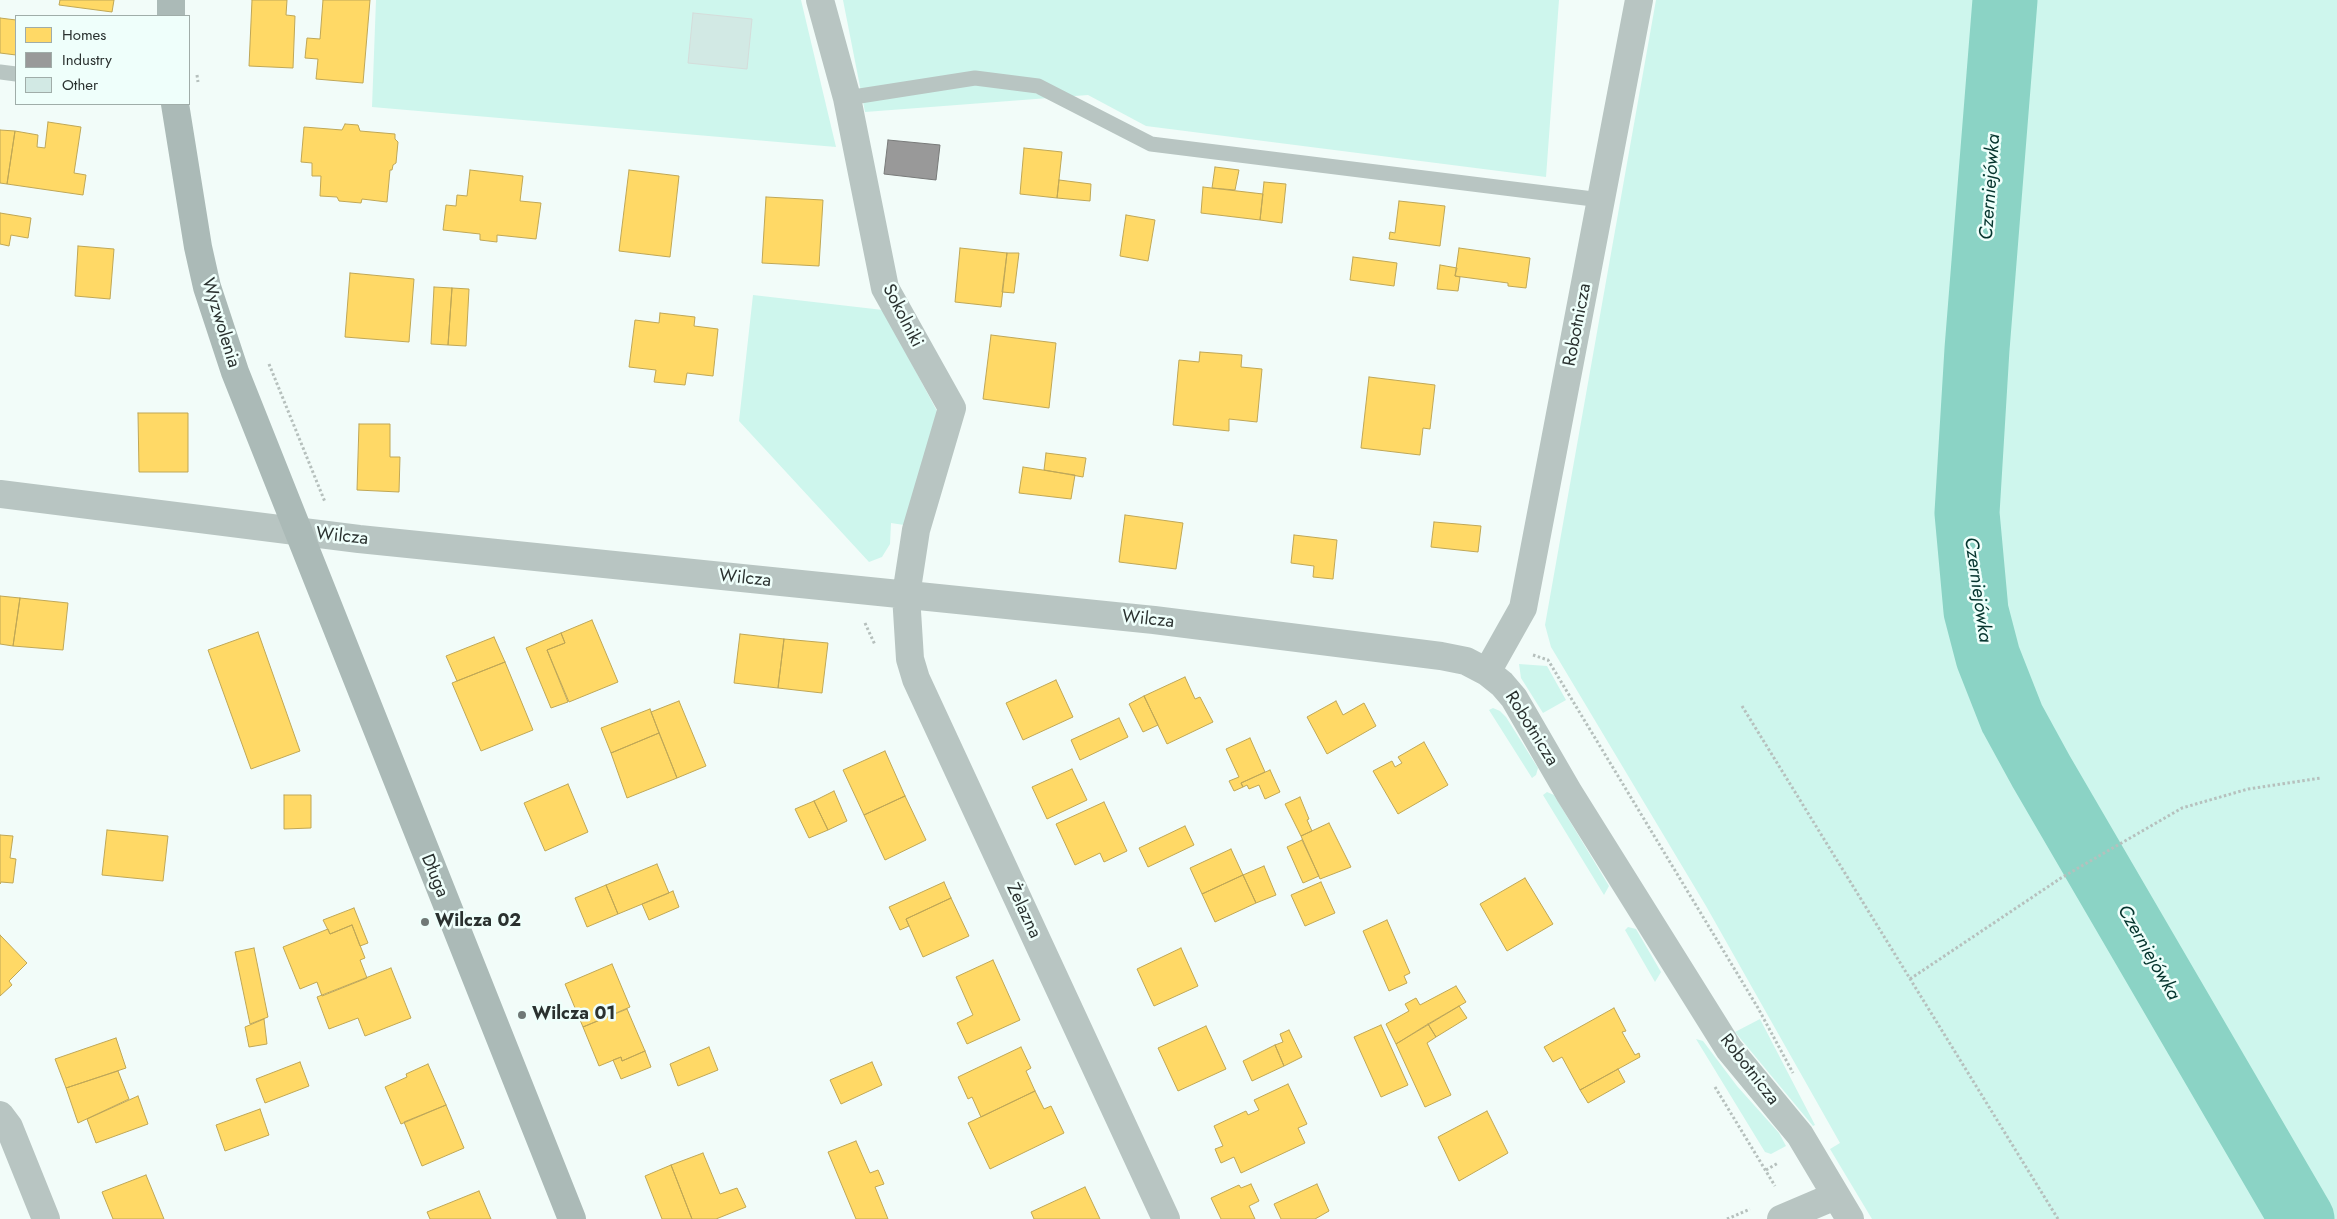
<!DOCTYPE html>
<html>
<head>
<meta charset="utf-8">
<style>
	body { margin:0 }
	#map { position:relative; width:2337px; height:1219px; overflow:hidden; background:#f2fcf9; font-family:Jost,sans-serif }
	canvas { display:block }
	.legend { position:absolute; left:15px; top:15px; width:175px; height:90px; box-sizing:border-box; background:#effffb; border:1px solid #a0ada9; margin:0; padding:6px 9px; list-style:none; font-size:15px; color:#2a312f }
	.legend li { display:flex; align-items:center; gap:10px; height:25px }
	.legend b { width:25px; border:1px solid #a0ada9 }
</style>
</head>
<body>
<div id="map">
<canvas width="2337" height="1219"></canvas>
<ul class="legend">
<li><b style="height:14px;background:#ffd966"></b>Homes</li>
<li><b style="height:14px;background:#999"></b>Industry</li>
<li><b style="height:14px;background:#d2e9e4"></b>Other</li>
</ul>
</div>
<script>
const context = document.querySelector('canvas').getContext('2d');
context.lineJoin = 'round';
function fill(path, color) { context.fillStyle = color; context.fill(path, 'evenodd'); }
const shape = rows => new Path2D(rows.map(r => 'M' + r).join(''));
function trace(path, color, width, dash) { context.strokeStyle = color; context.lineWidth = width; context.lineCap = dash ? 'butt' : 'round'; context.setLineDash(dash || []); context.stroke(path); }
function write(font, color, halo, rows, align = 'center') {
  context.font = font + ' Jost,sans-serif'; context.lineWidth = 5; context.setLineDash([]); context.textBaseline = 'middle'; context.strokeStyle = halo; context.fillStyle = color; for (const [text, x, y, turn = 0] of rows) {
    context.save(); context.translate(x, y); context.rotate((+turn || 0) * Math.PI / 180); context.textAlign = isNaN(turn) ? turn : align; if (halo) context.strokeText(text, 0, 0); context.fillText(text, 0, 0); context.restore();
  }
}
const green = shape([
	[376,0,801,0,836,147,372,107],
	[843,0,1559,0,1546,177,1146,126,1088,95,865,112],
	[1656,0,2337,0,2337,1219,1872,1219,1830,1149,1840,1143,1706,906,1551,647,1545,625],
	[753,295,883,310,937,411,904,525,891,523,890,544,882,557,869,562,739,421],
	[1519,664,1547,666,1566,700,1543,713,1521,678],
	[1493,708,1500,711,1506,717,1538,768,1536,775,1532,778,1489,710],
	[1547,792,1554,795,1609,886,1604,895,1543,795],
	[1628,927,1636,929,1661,972,1655,982,1625,930],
	[1760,1019,1815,1125,1813,1126,1735,1032],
	[1696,1039,1703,1041,1737,1086,1779,1133,1786,1146,1771,1154,1765,1152]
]);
const homes = shape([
	[60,0,114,0,112,12,59,5,60,0],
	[252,0,287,0,286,15,295,16,293,68,249,66,252,0],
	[323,0,370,0,363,83,316,79,318,59,305,58,307,38,320,39,323,0],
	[0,18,16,20,16,55,0,53,0,18],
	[48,122,81,127,74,173,86,175,83,195,7,184,15,131,38,135,37,147,45,148,48,122],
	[345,124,358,125,360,131,395,134,395,139,398,142,396,163,393,165,392,170,390,170,387,202,362,199,361,203,339,201,337,197,320,196,321,176,312,176,312,163,301,162,304,127,342,130,345,124],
	[0,130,15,131,7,184,0,183,0,130],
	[1024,148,1062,152,1057,198,1020,194,1024,148],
	[1215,167,1239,170,1235,190,1212,188,1215,167],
	[470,170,523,176,520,201,541,203,536,239,497,235,497,242,480,240,480,234,443,230,446,205,456,206,457,195,467,196,470,170],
	[629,170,679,176,670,257,619,251,629,170],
	[1059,180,1091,184,1090,201,1057,198,1059,180],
	[1264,182,1286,184,1282,223,1260,220,1264,182],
	[1203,187,1263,194,1260,220,1201,213,1203,187],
	[766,197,823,200,819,266,762,263,766,197],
	[1399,201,1445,206,1440,246,1389,239,1390,232,1395,233,1399,201],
	[0,213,31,218,28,238,11,235,9,246,0,244,0,213],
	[1126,215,1155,220,1148,261,1120,256,1126,215],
	[78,246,114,249,110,299,75,296,78,246],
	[960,248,1007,253,1001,307,955,302,960,248],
	[1459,248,1530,258,1526,288,1508,286,1508,283,1455,276,1459,248],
	[1007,253,1019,253,1014,293,1002,292,1007,253],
	[1353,257,1397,263,1394,286,1350,280,1353,257],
	[1440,265,1457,268,1455,276,1460,277,1458,291,1437,289,1440,265],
	[350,273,414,279,409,342,345,337,350,273],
	[434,287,452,288,448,345,431,344,434,287],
	[452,288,469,289,466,346,448,345,452,288],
	[660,313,695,317,694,326,718,329,713,376,687,373,685,385,654,382,656,370,629,367,635,320,659,323,660,313],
	[991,335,1056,343,1049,408,983,399,991,335],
	[1200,352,1242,355,1241,367,1262,369,1257,422,1229,419,1229,431,1173,425,1179,360,1199,362,1200,352],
	[1369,377,1435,385,1430,429,1423,428,1420,455,1361,448,1369,377],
	[138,413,188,413,188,472,139,472,138,413],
	[359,424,390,424,390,457,400,457,399,492,357,490,359,424],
	[1046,453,1086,458,1083,477,1044,470,1046,453],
	[1023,467,1075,475,1071,499,1019,493,1023,467],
	[1125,515,1183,523,1176,569,1119,562,1125,515],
	[1434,522,1481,526,1478,552,1431,547,1434,522],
	[1294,535,1337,540,1333,579,1313,577,1314,566,1291,563,1294,535],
	[0,596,20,598,13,646,0,644,0,596],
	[20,598,68,603,63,650,13,646,20,598],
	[592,620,618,682,569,702,547,650,565,643,561,633,592,620],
	[258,632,300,751,251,769,208,650,258,632],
	[561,633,565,643,547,650,568,702,551,708,526,648,561,633],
	[740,634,784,639,778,688,734,683,740,634],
	[494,637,505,662,457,681,446,656,494,637],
	[784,639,828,643,822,693,778,688,784,639],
	[505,662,533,730,481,751,452,683,505,662],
	[1185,677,1195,699,1200,697,1213,722,1167,744,1144,696,1185,677],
	[1056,680,1073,717,1023,740,1006,703,1056,680],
	[1144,696,1158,725,1143,732,1129,704,1144,696],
	[679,701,706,766,677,778,651,712,679,701],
	[1336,701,1343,715,1364,703,1376,726,1327,754,1307,717,1336,701],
	[650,709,659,733,611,753,601,728,650,709],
	[1119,718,1128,737,1080,760,1071,740,1119,718],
	[659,733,677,778,627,798,611,753,659,733],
	[1250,738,1265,772,1241,783,1243,787,1234,791,1229,781,1239,777,1226,749,1250,738],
	[1424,742,1448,785,1398,814,1373,771,1392,761,1395,767,1402,763,1398,757,1424,742],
	[885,751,905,796,864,815,843,770,885,751],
	[1072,769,1087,800,1047,819,1032,787,1072,769],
	[1270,770,1280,792,1265,799,1259,785,1249,789,1247,785,1243,787,1241,783,1270,770],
	[568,784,588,832,545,851,524,803,568,784],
	[834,791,847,821,828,830,814,801,834,791],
	[284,795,311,795,311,828,284,829,284,795],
	[905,796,926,840,885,860,864,815,905,796],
	[1300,797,1309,819,1307,820,1312,831,1301,836,1285,804,1300,797],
	[814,801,828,830,809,838,795,809,814,801],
	[1104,802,1127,851,1104,862,1100,853,1075,865,1056,824,1104,802],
	[1329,823,1351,867,1320,879,1301,836,1329,823],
	[1185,826,1194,845,1148,867,1139,848,1185,826],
	[107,830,168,836,163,881,102,875,107,830],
	[0,835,13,836,10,858,16,859,13,883,1,882,0,884,0,835],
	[1302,840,1319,876,1303,883,1287,847,1302,840],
	[1231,849,1243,875,1202,894,1190,868,1231,849],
	[657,864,669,893,618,914,606,885,657,864],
	[1264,866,1276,895,1256,903,1243,875,1264,866],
	[1243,875,1256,903,1215,922,1202,894,1243,875],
	[1525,878,1553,924,1507,951,1480,904,1525,878],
	[944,882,951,898,906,919,909,926,900,930,889,907,944,882],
	[1321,882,1335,913,1305,926,1291,895,1321,882],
	[606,885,618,914,587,927,575,898,606,885],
	[673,891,679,907,649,920,642,904,673,891],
	[951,898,969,936,923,957,906,919,951,898],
	[354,908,368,943,360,946,352,925,330,934,323,920,354,908],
	[1387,920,1410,973,1404,976,1407,983,1389,991,1363,931,1387,920],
	[352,925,365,958,360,960,367,978,322,996,317,982,300,989,283,947,328,929,330,934,352,925],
	[0,935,27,963,9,981,12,985,0,996,0,935],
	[254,948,268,1017,250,1024,235,952,254,948],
	[1181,948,1198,986,1154,1006,1137,969,1181,948],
	[993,960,1020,1020,967,1044,957,1023,973,1015,956,977,993,960],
	[612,964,630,1007,583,1027,565,984,612,964],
	[391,968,411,1018,365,1036,358,1018,329,1029,317,997,391,968],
	[1456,986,1466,1002,1396,1044,1386,1024,1409,1011,1405,1004,1416,998,1420,1005,1456,986],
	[1459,1006,1467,1018,1436,1037,1428,1024,1459,1006],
	[1614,1008,1626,1031,1622,1032,1635,1055,1639,1053,1640,1057,1580,1090,1562,1057,1553,1062,1544,1047,1614,1008],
	[627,1009,645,1051,622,1061,621,1057,599,1066,583,1027,627,1009],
	[264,1019,267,1044,249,1047,245,1027,264,1019],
	[1428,1024,1436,1037,1427,1043,1451,1095,1425,1107,1396,1044,1428,1024],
	[1381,1025,1408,1085,1381,1097,1354,1037,1381,1025],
	[1206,1026,1226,1069,1178,1091,1158,1048,1206,1026],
	[1289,1030,1302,1057,1284,1066,1275,1045,1283,1042,1280,1034,1289,1030],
	[116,1038,126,1068,66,1088,55,1059,116,1038],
	[1275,1045,1284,1066,1252,1081,1243,1061,1275,1045],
	[709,1047,718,1070,678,1086,670,1064,709,1047],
	[1021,1047,1031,1068,1026,1071,1035,1091,981,1117,972,1097,968,1099,958,1077,1021,1047],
	[645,1051,651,1067,621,1079,613,1060,621,1057,622,1061,645,1051],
	[300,1062,309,1086,265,1103,256,1079,300,1062],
	[872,1062,882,1085,841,1104,830,1080,872,1062],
	[428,1064,446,1105,401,1124,385,1087,407,1077,406,1074,428,1064],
	[1618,1069,1625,1082,1588,1103,1580,1090,1618,1069],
	[118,1071,129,1099,78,1123,66,1088,118,1071],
	[1288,1084,1307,1124,1298,1128,1305,1143,1241,1173,1234,1157,1221,1163,1215,1149,1223,1146,1214,1126,1246,1111,1248,1115,1259,1110,1254,1100,1288,1084],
	[1035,1091,1044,1109,1051,1106,1064,1133,990,1169,968,1123,1035,1091],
	[138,1096,148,1124,96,1143,87,1119,138,1096],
	[446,1105,464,1148,422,1166,404,1122,446,1105],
	[260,1109,269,1135,225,1151,216,1125,260,1109],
	[1487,1111,1508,1153,1459,1181,1438,1137,1487,1111],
	[856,1141,870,1173,878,1170,884,1184,875,1187,888,1219,856,1219,828,1152,856,1141],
	[703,1153,720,1194,737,1188,746,1207,716,1219,692,1219,671,1165,703,1153],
	[671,1165,692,1219,662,1219,645,1176,671,1165],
	[146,1175,164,1219,113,1219,102,1192,146,1175],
	[1251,1184,1259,1201,1249,1206,1255,1219,1221,1219,1211,1198,1239,1185,1241,1188,1251,1184],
	[1317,1184,1329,1211,1315,1219,1281,1219,1274,1204,1317,1184],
	[1085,1187,1100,1219,1034,1219,1031,1212,1085,1187],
	[479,1191,491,1219,430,1219,427,1212,479,1191]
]);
const industry = shape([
	[888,140,940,145,936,180,884,174,888,140]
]);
const river = shape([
	[2005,0,1977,349,1967,513,1976,611,1988,657,2012,718,2041,771,2302,1219]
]);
const building = shape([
	[693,13,752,19,747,69,688,63,693,13]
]);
const path = shape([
	[197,75,198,82],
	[269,364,325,502],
	[865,623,875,645],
	[1533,655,1548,660,1758,1008,1793,1073],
	[1742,706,2058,1219],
	[1910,979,2061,878,2182,808,2248,789,2321,778],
	[1715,1087,1775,1186],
	[1766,1170,1778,1163],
	[1727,1219,1750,1209]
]);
const lane = shape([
	[0,72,16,74],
	[847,98,975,78,1038,86,1151,144,1601,200]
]);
const street = shape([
	[820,0,847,98,885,288,952,408,916,530,906,595,910,659,916,679,1166,1219],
	[1639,0,1523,608,1487,672,1502,684,1514,698,1569,793,1729,1049,1800,1135,1850,1219],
	[0,494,359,539,1154,620,1441,656,1466,661,1487,672],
	[0,1115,9,1127,46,1219],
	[1781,1219,1835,1196]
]);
const secondary = shape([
	[171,16,171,0],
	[175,104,198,247,207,287,235,372,572,1219]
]);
const markers = [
	[425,922,5,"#707876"],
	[522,1015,5,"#707876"]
];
const streetNames = [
	["Sokolniki",902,316,63],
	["Wyzwolenia",220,323,73],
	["Robotnicza",1578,325,-79],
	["Wilcza",342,537,6],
	["Wilcza",745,579,6],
	["Wilcza",1148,620,6],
	["Robotnicza",1531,729,58],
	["Długa",434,876,68],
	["Żelazna",1023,911,65],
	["Robotnicza",1749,1070,52]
];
const poiNames = [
	["Wilcza 02",435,922],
	["Wilcza 01",532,1015]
];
const waterNames = [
	["Czerniejówka",1991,187,-86],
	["Czerniejówka",1977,590,82],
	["Czerniejówka",2148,953,60]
];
fill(green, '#cef6ed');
fill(homes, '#ffd966');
trace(homes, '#bfa756', 1);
fill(industry, '#999');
trace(industry, '#787a79', 1);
trace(river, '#8bd3c5', 65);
fill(building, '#d2e9e4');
trace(building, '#d5dddb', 1);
trace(path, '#b6c0bd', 3, [2.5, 2.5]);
trace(lane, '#b8c5c2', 15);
trace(street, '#b8c5c2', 28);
trace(secondary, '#abbab7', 28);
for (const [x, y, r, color] of markers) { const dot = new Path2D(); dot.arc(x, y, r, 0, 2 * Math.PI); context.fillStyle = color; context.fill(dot); trace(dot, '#effffb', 2); }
write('18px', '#2a312f', '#effffb', streetNames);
write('bold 18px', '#2a312f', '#effffb', poiNames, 'left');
write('italic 19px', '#04342d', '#effffb', waterNames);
</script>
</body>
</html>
